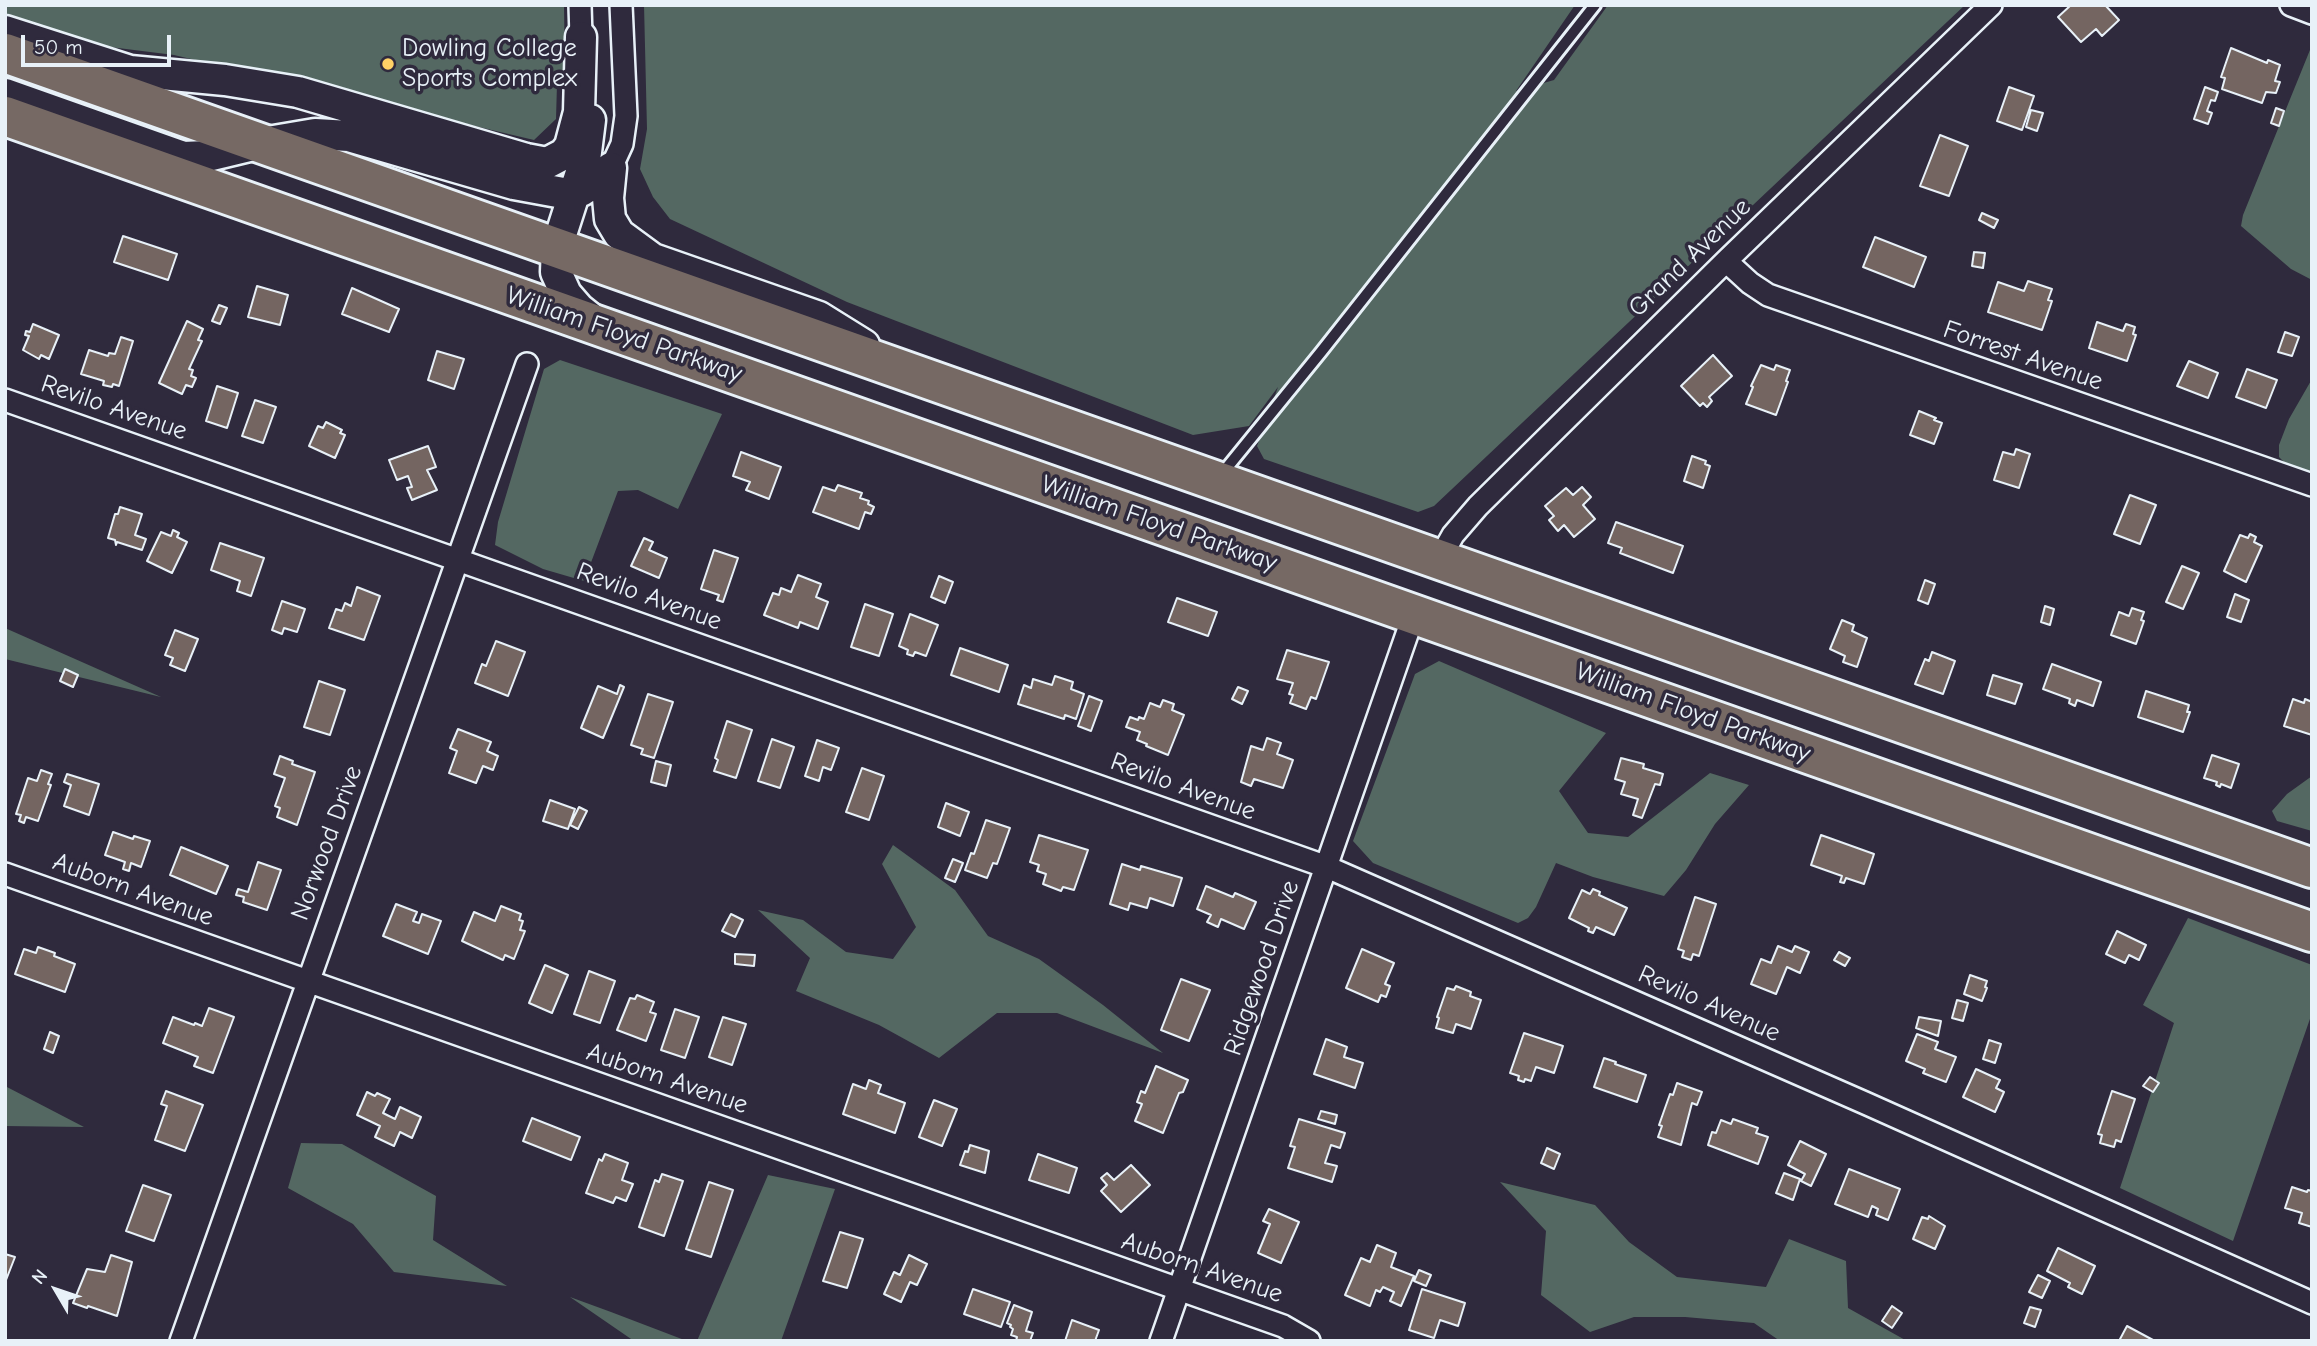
<!DOCTYPE html>
<html>
<head>
<meta charset="utf-8">
<style>
	body { margin:0 }
	#map { position:relative; width:2317px; height:1346px; overflow:hidden; background:#2f2a3d; font-family:"Comic Neue",sans-serif }
	canvas { display:block }
	.frame { position:absolute; inset:0; border:7px solid #e8f1f8; pointer-events:none }
	.north { position:absolute; left:21px; top:1255px; width:70px; height:70px; -webkit-text-stroke:5px #2f2a3d; paint-order:stroke; rotate:309deg; font-size:19px; font-weight:700; line-height:28px; text-align:center; color:#e8f1f8 }
	.north::after { content:''; display:block; margin:auto; width:24px; height:32px; background:#e8f1f8; clip-path:polygon(50% 0,100% 100%,50% 72%,0 100%) }
	.scale { position:absolute; left:21px; top:35px; width:150px; height:32px; box-sizing:border-box; border:4px solid #e8f1f8; border-top:0; padding-left:9px; font-size:21px; line-height:24px; white-space:nowrap; color:#e8f1f8; -webkit-text-stroke:5px #2f2a3d; paint-order:stroke }
</style>
</head>
<body>
<div id="map">
<canvas width="2317" height="1346"></canvas>
<div class="frame"></div>
<div class="north">N</div>
<div class="scale">50 m</div>
</div>
<script>
const context = document.querySelector('canvas').getContext('2d');
context.lineJoin = 'round';
function fill(path, color) { context.fillStyle = color; context.fill(path, 'evenodd'); }
const shape = rows => new Path2D(rows.map(r => 'M' + r).join(''));
function trace(path, color, width, dash) { context.strokeStyle = color; context.lineWidth = width; context.lineCap = dash ? 'butt' : 'round'; context.setLineDash(dash || []); context.stroke(path); }
function write(font, color, halo, rows, align = 'center') {
  context.font = font + ' "Comic Neue",sans-serif'; context.lineWidth = 7; context.setLineDash([]); context.textBaseline = 'middle'; context.strokeStyle = halo; context.fillStyle = color; for (const [text, x, y, turn = 0] of rows) {
    context.save(); context.translate(x, y); context.rotate((+turn || 0) * Math.PI / 180); context.textAlign = isNaN(turn) ? turn : align; if (halo) context.strokeText(text, 0, 0); context.fillText(text, 0, 0); context.restore();
  }
}
const green = shape([
	[5,5,564,5,565,73,557,84,556,119,534,140,174,55,102,46,5,13],
	[644,5,1575,5,1516,91,1554,80,1608,5,1965,5,1434,506,1418,512,1264,459,1257,446,1278,387,1249,426,1193,435,847,302,670,219,653,197,640,169,647,129],
	[2312,45,2312,280,2291,269,2241,226,2243,215],
	[560,360,722,414,678,509,638,490,618,491,584,581,543,569,495,545,498,522,544,369],
	[2312,379,2312,474,2288,466,2279,457,2279,445,2289,419],
	[5,628,161,697,5,659],
	[1439,661,1606,733,1559,791,1588,833,1628,837,1710,773,1749,785,1715,824,1686,870,1664,896,1593,877,1556,863,1536,907,1528,918,1518,923,1373,863,1353,841,1415,674],
	[2312,776,2312,831,2277,821,2272,811,2287,794],
	[893,845,955,890,988,936,1039,959,1103,1005,1163,1053,1057,1013,997,1013,939,1058,879,1025,796,991,810,958,758,910,803,920,846,952,893,959,916,927,882,864],
	[2188,918,2312,965,2312,1013,2233,1241,2120,1188,2174,1023,2143,1005],
	[5,1086,84,1127,5,1126],
	[301,1143,342,1144,436,1196,433,1240,507,1286,394,1272,353,1224,288,1188],
	[768,1175,835,1189,781,1341,697,1341],
	[1500,1182,1595,1205,1629,1242,1677,1277,1766,1287,1789,1239,1846,1261,1848,1308,1907,1341,1780,1341,1754,1323,1685,1317,1634,1317,1590,1332,1541,1295,1546,1231],
	[570,1297,611,1312,687,1341,634,1341]
]);
const building = shape([
	[2071,5,2105,5,2119,20,2102,36,2096,29,2081,42,2058,17,2071,5],
	[2231,48,2267,63,2268,60,2280,65,2275,81,2280,82,2276,93,2266,92,2262,103,2222,89,2225,78,2221,77,2231,48],
	[2009,87,2034,96,2022,130,1997,121,2009,87],
	[2205,87,2218,92,2215,101,2211,100,2207,111,2212,113,2208,124,2194,119,2205,87],
	[2276,108,2284,111,2279,126,2271,123,2276,108],
	[2031,110,2043,113,2037,131,2026,127,2031,110],
	[1940,135,1968,146,1949,196,1920,186,1940,135],
	[1982,213,1998,220,1994,228,1979,220,1982,213],
	[123,236,177,254,168,280,114,262,123,236],
	[1875,237,1926,257,1914,287,1863,267,1875,237],
	[1974,252,1985,253,1983,268,1972,266,1974,252],
	[2028,281,2052,289,2048,300,2052,301,2042,330,1988,312,1998,282,2024,291,2028,281],
	[257,286,288,295,280,325,248,317,257,286],
	[352,288,399,309,389,332,342,314,352,288],
	[219,305,227,308,220,324,212,321,219,305],
	[187,321,203,329,198,340,202,341,189,369,193,370,191,376,196,378,192,387,186,385,182,394,159,383,187,321],
	[2097,322,2123,331,2126,324,2135,327,2133,334,2136,335,2127,361,2089,348,2097,322],
	[33,324,59,335,49,359,41,355,39,359,23,350,29,336,25,335,26,331,30,332,33,324],
	[2285,332,2299,337,2292,356,2278,352,2285,332],
	[121,337,133,341,119,386,113,384,112,387,103,385,104,381,81,374,89,350,108,356,109,353,115,354,121,337],
	[437,351,464,359,454,389,428,380,437,351],
	[1713,355,1732,376,1709,397,1712,401,1707,407,1703,403,1700,406,1681,386,1713,355],
	[2189,361,2218,373,2208,398,2177,386,2189,361],
	[1761,365,1774,370,1776,365,1790,370,1786,381,1788,382,1776,415,1746,404,1753,387,1751,386,1761,365],
	[2247,369,2277,380,2266,408,2236,397,2247,369],
	[217,386,238,393,227,428,206,421,217,386],
	[255,400,276,407,263,443,242,436,255,400],
	[1919,411,1936,418,1934,420,1942,423,1934,444,1910,435,1919,411],
	[326,422,342,430,340,433,345,435,335,458,309,446,318,426,323,428,326,422],
	[428,446,436,467,427,470,437,490,412,500,407,488,412,487,408,476,397,480,389,460,428,446],
	[2016,449,2030,454,2019,488,1994,480,2003,452,2014,455,2016,449],
	[741,452,781,467,769,499,746,490,750,482,733,476,741,452],
	[1692,456,1706,461,1705,464,1710,466,1703,488,1684,481,1692,456],
	[838,485,862,493,860,498,869,501,868,504,874,507,871,514,865,512,859,529,813,512,823,487,835,491,838,485],
	[1582,487,1591,497,1583,505,1595,519,1574,537,1564,525,1558,531,1549,520,1554,516,1545,506,1566,488,1573,495,1582,487],
	[2130,495,2156,505,2140,544,2114,534,2130,495],
	[120,507,142,514,135,535,146,539,142,550,117,542,116,545,115,540,108,538,115,514,118,514,120,507],
	[1616,522,1683,546,1673,573,1620,553,1622,548,1608,543,1616,522],
	[173,530,179,533,177,537,187,542,172,573,147,561,161,532,171,536,173,530],
	[2250,534,2256,537,2254,542,2262,546,2246,582,2224,571,2240,535,2248,538,2250,534],
	[644,538,653,542,649,550,667,558,659,578,631,566,644,538],
	[220,543,264,558,251,596,237,591,240,581,211,570,220,543],
	[714,550,738,558,723,602,717,600,719,595,701,589,714,550],
	[2182,566,2199,573,2183,609,2166,602,2182,566],
	[798,575,821,584,816,597,828,602,818,629,800,622,798,628,764,615,773,593,779,595,781,588,791,592,798,575],
	[939,576,953,582,945,603,931,597,939,576],
	[1925,580,1935,584,1928,604,1918,600,1925,580],
	[357,587,380,596,364,640,329,628,336,609,342,611,345,603,351,606,357,587],
	[2235,594,2249,600,2241,622,2227,617,2235,594],
	[1177,598,1217,612,1208,636,1168,622,1177,598],
	[282,601,305,609,297,632,284,628,282,634,272,630,282,601],
	[865,604,893,614,879,656,851,647,865,604],
	[2045,606,2054,609,2050,625,2041,622,2045,606],
	[2132,608,2144,612,2141,620,2144,621,2136,644,2111,635,2119,612,2129,616,2132,608],
	[910,614,938,625,926,656,915,652,913,656,907,654,908,650,899,646,910,614],
	[1842,620,1854,625,1852,631,1867,638,1857,667,1843,662,1845,656,1830,649,1842,620],
	[175,630,198,639,185,671,170,665,173,658,165,655,175,630],
	[496,641,525,652,508,696,475,683,482,664,486,666,496,641],
	[960,648,1008,665,999,692,951,675,960,648],
	[1287,650,1329,662,1316,699,1311,697,1306,709,1290,703,1293,695,1289,694,1293,683,1277,679,1287,650],
	[1932,652,1955,661,1943,694,1915,684,1925,659,1929,661,1932,652],
	[2052,664,2101,682,2093,706,2077,700,2075,706,2069,703,2070,699,2043,689,2052,664],
	[65,669,78,675,73,687,60,681,65,669],
	[1993,675,2022,684,2015,704,1987,695,1993,675],
	[1055,676,1073,682,1071,689,1084,694,1076,719,1065,715,1064,719,1018,704,1024,685,1031,688,1033,679,1052,685,1055,676],
	[319,681,345,690,330,735,304,727,319,681],
	[620,685,624,687,603,738,581,728,598,686,617,694,620,685],
	[1238,687,1248,691,1242,704,1232,699,1238,687],
	[2146,691,2189,705,2187,712,2190,712,2183,732,2138,717,2146,691],
	[648,694,673,702,654,758,641,754,643,749,631,745,648,694],
	[1089,696,1102,701,1091,731,1078,726,1089,696],
	[2293,699,2304,703,2305,699,2312,702,2312,735,2284,726,2293,699],
	[1163,700,1174,704,1172,710,1184,715,1168,755,1146,746,1147,744,1137,740,1140,732,1126,727,1130,717,1138,720,1139,717,1144,719,1150,703,1160,707,1163,700],
	[727,721,752,730,736,778,714,771,718,760,715,758,727,721],
	[458,729,491,742,487,751,498,756,493,770,483,766,476,783,449,773,457,751,450,748,458,729],
	[1267,738,1281,743,1277,754,1293,760,1283,788,1254,779,1251,786,1241,782,1251,746,1263,750,1267,738],
	[772,739,794,747,780,788,758,781,772,739],
	[817,740,839,748,831,770,823,767,819,781,805,776,817,740],
	[2212,755,2239,764,2231,788,2221,784,2220,787,2216,785,2217,782,2204,778,2212,755],
	[280,756,293,761,292,764,315,772,297,825,277,817,280,808,275,806,285,778,274,774,280,756],
	[1621,758,1644,764,1643,768,1663,774,1660,785,1655,784,1642,818,1633,815,1638,799,1621,794,1625,782,1615,779,1621,758],
	[656,761,671,765,666,786,651,782,656,761],
	[862,768,884,776,869,820,846,812,862,768],
	[41,770,52,774,48,784,51,785,38,821,26,817,24,823,19,821,21,815,16,814,28,778,37,781,41,770],
	[67,774,99,784,89,815,64,806,71,785,64,782,67,774],
	[550,800,575,809,568,829,543,821,550,800],
	[946,803,969,812,960,836,938,827,946,803],
	[579,807,587,811,578,829,570,825,579,807],
	[986,820,1010,828,997,864,993,863,987,878,965,870,971,853,974,854,986,820],
	[113,832,133,839,134,836,150,841,141,867,131,863,129,871,123,869,125,862,105,855,113,832],
	[1039,835,1088,850,1074,890,1063,887,1061,891,1043,884,1046,874,1037,871,1039,865,1030,862,1039,835],
	[1821,835,1874,854,1864,884,1846,878,1844,883,1840,882,1842,876,1811,865,1821,835],
	[181,847,228,866,216,894,170,875,181,847],
	[953,859,963,863,955,882,945,878,953,859],
	[258,862,281,870,267,910,243,902,244,897,236,895,238,889,248,892,258,862],
	[1122,864,1140,870,1141,866,1182,878,1173,906,1150,898,1147,908,1130,903,1128,910,1110,904,1122,864],
	[1206,886,1233,897,1235,893,1256,902,1244,929,1221,919,1218,927,1207,922,1211,915,1197,909,1206,886],
	[1593,889,1600,892,1599,895,1627,908,1614,935,1596,927,1593,933,1588,931,1589,928,1569,918,1582,890,1590,894,1593,889],
	[1695,897,1716,904,1699,956,1693,954,1691,960,1682,957,1684,951,1678,949,1695,897],
	[396,904,417,912,413,921,419,923,422,914,441,921,428,954,383,936,396,904],
	[501,906,521,914,519,920,523,921,520,930,525,931,514,959,505,955,503,960,462,941,474,912,495,921,501,906],
	[731,914,743,920,735,937,722,931,731,914],
	[2117,931,2146,945,2139,960,2129,955,2125,963,2106,954,2117,931],
	[1778,946,1792,952,1795,946,1809,952,1800,973,1787,967,1776,994,1751,984,1761,959,1771,963,1778,946],
	[38,947,55,953,54,956,75,964,65,992,15,974,24,949,36,953,38,947],
	[1362,949,1394,963,1385,984,1390,986,1386,997,1381,995,1378,1002,1346,988,1362,949],
	[1839,952,1850,958,1845,966,1834,960,1839,952],
	[735,954,755,955,754,966,735,964,735,954],
	[545,965,568,975,552,1013,529,1003,545,965],
	[589,971,615,981,600,1023,574,1014,589,971],
	[1970,975,1987,981,1985,987,1987,988,1982,1001,1964,994,1970,975],
	[1181,979,1210,990,1189,1041,1161,1030,1181,979],
	[1456,986,1471,992,1470,996,1481,1000,1471,1029,1456,1024,1453,1033,1436,1028,1439,1018,1437,1017,1447,988,1454,990,1456,986],
	[637,995,654,1002,650,1012,656,1014,646,1041,617,1030,630,998,635,999,637,995],
	[1957,1000,1968,1003,1963,1021,1952,1018,1957,1000],
	[209,1008,234,1017,213,1073,194,1066,198,1057,163,1043,173,1017,194,1025,195,1023,202,1026,209,1008],
	[675,1009,699,1017,685,1058,661,1050,675,1009],
	[723,1017,746,1024,732,1065,709,1057,723,1017],
	[1919,1017,1941,1021,1938,1036,1916,1028,1919,1017],
	[50,1032,59,1036,53,1053,44,1049,50,1032],
	[1524,1033,1563,1046,1554,1073,1536,1067,1531,1081,1525,1079,1524,1082,1518,1080,1519,1076,1510,1073,1524,1033],
	[1917,1034,1938,1042,1935,1049,1956,1057,1946,1082,1923,1073,1925,1069,1906,1061,1917,1034],
	[1326,1039,1347,1047,1344,1057,1363,1063,1355,1088,1314,1074,1326,1039],
	[1989,1040,2001,1044,1995,1063,1983,1059,1989,1040],
	[1604,1058,1616,1062,1615,1064,1646,1075,1637,1102,1594,1087,1604,1058],
	[1156,1066,1188,1080,1183,1092,1179,1093,1163,1133,1135,1121,1142,1104,1137,1102,1141,1091,1145,1093,1156,1066],
	[1976,1069,2000,1080,1996,1088,2004,1092,1995,1112,1963,1097,1976,1069],
	[2150,1077,2159,1083,2153,1092,2143,1086,2150,1077],
	[869,1080,881,1085,878,1093,905,1103,895,1133,843,1114,853,1084,866,1089,869,1080],
	[1677,1083,1702,1092,1697,1105,1692,1103,1681,1145,1658,1137,1662,1126,1659,1125,1670,1094,1673,1095,1677,1083],
	[166,1091,203,1105,185,1151,155,1140,167,1106,161,1104,166,1091],
	[2112,1091,2135,1099,2121,1142,2116,1140,2114,1147,2100,1143,2102,1135,2098,1134,2112,1091],
	[367,1092,375,1096,377,1093,390,1099,383,1113,395,1119,400,1107,421,1117,412,1138,400,1132,394,1146,375,1137,380,1126,357,1115,367,1092],
	[934,1100,957,1109,942,1146,919,1137,934,1100],
	[1321,1111,1337,1115,1335,1124,1318,1119,1321,1111],
	[532,1118,580,1137,571,1160,523,1141,532,1118],
	[1299,1119,1345,1133,1340,1148,1331,1145,1325,1163,1337,1166,1332,1182,1288,1168,1295,1147,1290,1146,1299,1119],
	[1733,1119,1758,1128,1756,1133,1768,1137,1758,1164,1708,1145,1712,1132,1716,1133,1721,1120,1731,1124,1733,1119],
	[1800,1141,1826,1154,1811,1186,1801,1181,1805,1174,1788,1165,1800,1141],
	[970,1145,989,1151,985,1173,960,1165,965,1151,968,1152,970,1145],
	[1547,1148,1560,1154,1554,1169,1541,1163,1547,1148],
	[605,1154,628,1163,622,1180,633,1184,626,1201,616,1197,613,1203,586,1193,599,1159,602,1161,605,1154],
	[1038,1154,1077,1168,1069,1193,1029,1180,1038,1154],
	[1131,1165,1150,1185,1121,1212,1101,1191,1107,1185,1101,1178,1107,1173,1114,1180,1131,1165],
	[1849,1169,1900,1189,1888,1220,1876,1215,1878,1209,1872,1206,1868,1217,1835,1204,1849,1169],
	[1784,1173,1800,1179,1793,1200,1776,1193,1784,1173],
	[662,1174,683,1181,664,1236,639,1227,655,1180,659,1182,662,1174],
	[709,1182,733,1190,711,1257,686,1249,709,1182],
	[143,1185,171,1195,154,1241,126,1231,143,1185],
	[2292,1187,2307,1192,2308,1190,2312,1191,2312,1227,2299,1223,2302,1213,2285,1208,2292,1187],
	[1269,1209,1299,1222,1281,1263,1258,1253,1270,1224,1263,1221,1269,1209],
	[1929,1216,1945,1226,1935,1249,1913,1239,1922,1217,1928,1219,1929,1216],
	[840,1232,863,1239,847,1288,823,1281,840,1232],
	[1377,1245,1396,1253,1391,1267,1414,1276,1401,1306,1390,1301,1394,1292,1383,1287,1380,1292,1376,1290,1370,1306,1345,1295,1361,1258,1370,1262,1377,1245],
	[2058,1248,2095,1266,2082,1294,2068,1287,2070,1283,2047,1271,2058,1248],
	[5,1254,15,1257,6,1280,5,1280,5,1254],
	[111,1255,132,1262,117,1316,88,1306,87,1308,73,1303,87,1269,105,1272,111,1255],
	[909,1255,927,1264,917,1285,910,1282,901,1302,884,1294,894,1272,900,1275,909,1255],
	[1419,1270,1431,1275,1426,1286,1414,1281,1419,1270],
	[2038,1275,2050,1281,2042,1298,2029,1292,2038,1275],
	[973,1289,1010,1302,1001,1327,964,1314,973,1289],
	[1422,1289,1465,1303,1458,1326,1440,1320,1434,1338,1409,1330,1422,1289],
	[1014,1305,1032,1312,1026,1331,1033,1333,1030,1341,1016,1341,1017,1337,1011,1335,1013,1329,1010,1327,1011,1325,1007,1323,1014,1305],
	[1892,1306,1902,1313,1892,1328,1882,1321,1892,1306],
	[2030,1307,2041,1310,2035,1327,2024,1323,2030,1307],
	[1072,1320,1099,1330,1095,1341,1065,1341,1072,1320],
	[2127,1326,2153,1340,2153,1341,2119,1341,2127,1326]
]);
const lane = shape([
	[1221,475,1321,352,1595,5]
]);
const street = shape([
	[580,5,581,37],
	[2291,5,2312,13],
	[611,168,622,144,626,116,621,5],
	[1726,261,1750,283,1768,295,2312,485],
	[5,400,1327,867,1865,1103,2312,1303],
	[1439,560,1453,535,1478,506,1726,261,1991,5],
	[5,874,1283,1326,1309,1341],
	[181,1341,527,364],
	[1161,1341,1414,614]
]);
const secondary = shape([
	[5,31,130,71,225,80,298,92,526,159,547,163,564,154,570,146,579,112,581,37],
	[5,94,183,157,208,156,262,143,315,134,349,136,514,184,563,193,581,191,604,176,611,168],
	[590,120,585,160,557,247,556,272,566,294,579,309,594,321],
	[611,168,608,198,610,219,619,234,653,259,819,317,864,345]
]);
const highway = shape([
	[5,53,2312,868],
	[5,116,2312,932]
]);
const markers = [
	[388,64,7,"#ffd166"]
];
const poiNames = [
	["Dowling College",402,49],
	["Sports Complex",402,79]
];
const streetNames = [
	["Grand Avenue",1690,258,-44],
	["William Floyd Parkway",624,335,19],
	["Forrest Avenue",2023,356,19],
	["Revilo Avenue",114,408,19],
	["William Floyd Parkway",1159,524,19],
	["Revilo Avenue",649,597,20],
	["William Floyd Parkway",1693,713,20],
	["Revilo Avenue",1183,787,20],
	["Norwood Drive",327,843,-70],
	["Auborn Avenue",133,890,20],
	["Ridgewood Drive",1262,968,-71],
	["Revilo Avenue",1709,1004,24],
	["Auborn Avenue",667,1079,19],
	["Auborn Avenue",1202,1268,19]
];
fill(green, '#546862');
fill(building, '#746561');
trace(building, '#e8f1f8', 2);
trace(lane, '#e8f1f8', 16);
trace(street, '#e8f1f8', 26);
trace(secondary, '#e8f1f8', 35);
trace(highway, '#e8f1f8', 44);
trace(lane, '#2f2a3d', 10);
trace(street, '#2f2a3d', 21);
trace(secondary, '#2f2a3d', 30);
trace(highway, '#766964', 38);
for (const [x, y, r, color] of markers) { const dot = new Path2D(); dot.arc(x, y, r, 0, 2 * Math.PI); context.fillStyle = color; context.fill(dot); trace(dot, '#2f2a3d', 2.5); }
write('26px', '#e8f1f8', '#2f2a3d', poiNames, 'left');
write('26px', '#e8f1f8', '#2f2a3d', streetNames);
</script>
</body>
</html>
